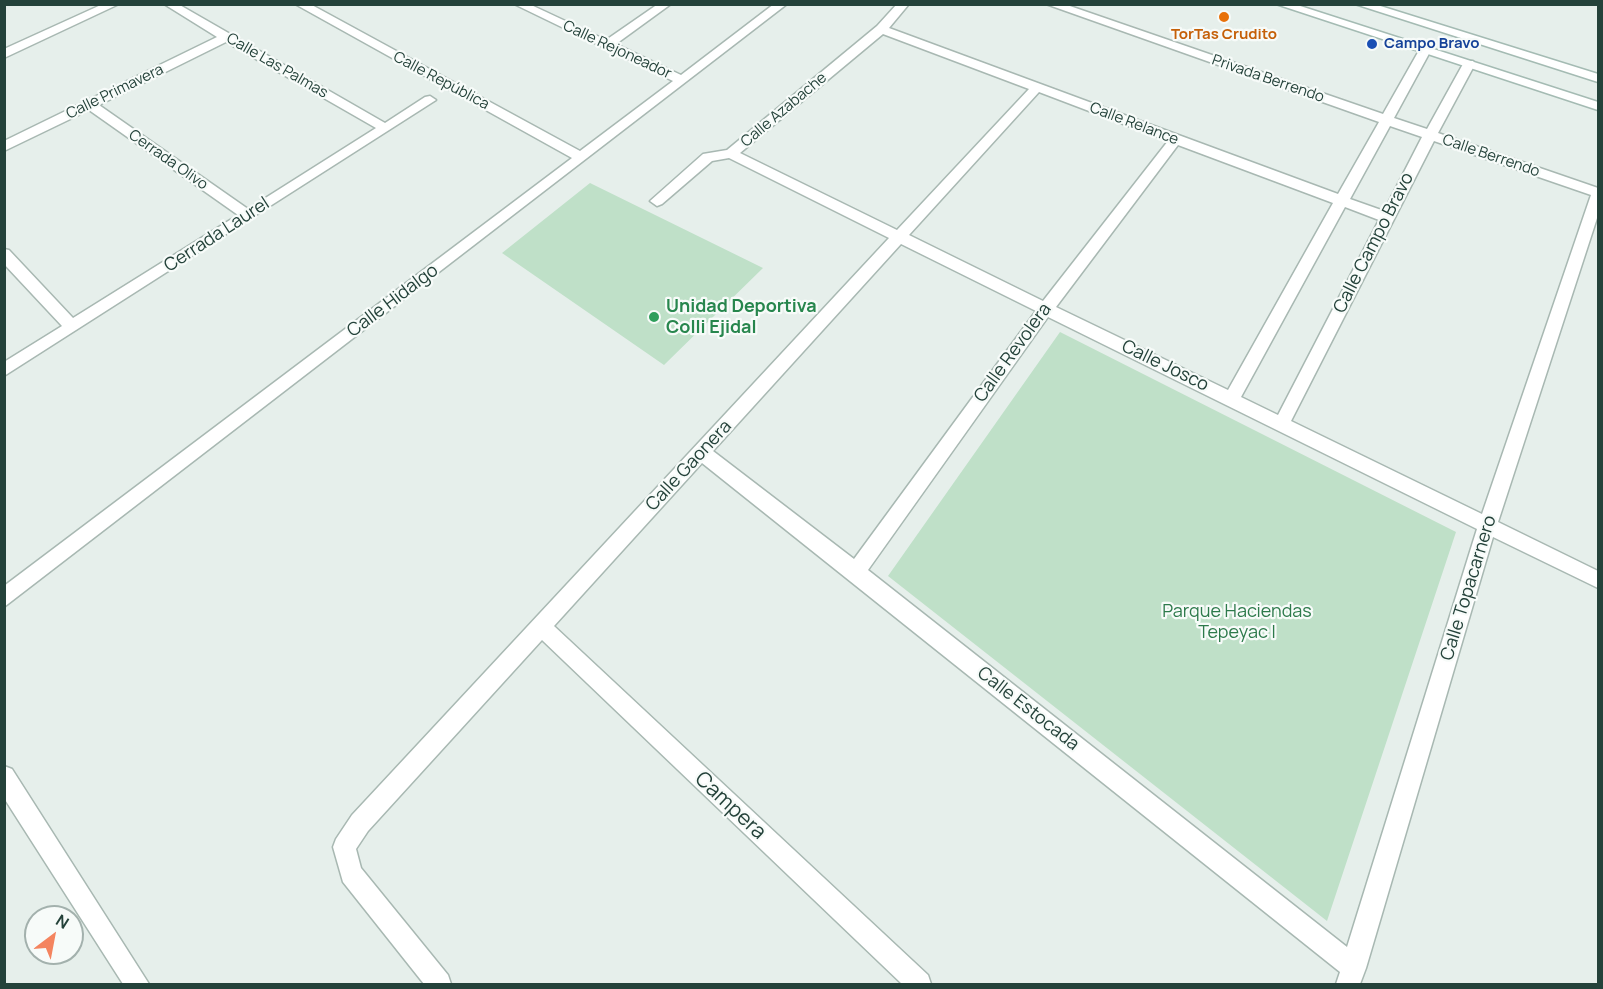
<!DOCTYPE html>
<html>
<head>
<meta charset="utf-8">
<style>
	body { margin:0 }
	#map { position:relative; width:1603px; height:989px; overflow:hidden; background:#e6efeb; font-family:Manrope,sans-serif }
	canvas { display:block }
	.frame { position:absolute; inset:0; border:6px solid #24423a; pointer-events:none }
	.north { position:absolute; left:24px; top:905px; width:60px; height:60px; box-sizing:border-box; background:#f7fbf9; border:2px solid #a3b1ad; border-radius:50%; rotate:32deg; font-size:16px; font-weight:700; line-height:24px; text-align:center; color:#24423a }
	.north::after { content:''; display:block; margin:auto; width:21px; height:27px; background:#f4845f; clip-path:polygon(50% 0,100% 100%,50% 72%,0 100%) }
</style>
</head>
<body>
<div id="map">
<canvas width="1603" height="989"></canvas>
<div class="frame"></div>
<div class="north">N</div>
</div>
<script>
const context = document.querySelector('canvas').getContext('2d');
context.lineJoin = 'round';
function fill(path, color) { context.fillStyle = color; context.fill(path, 'evenodd'); }
const shape = rows => new Path2D(rows.map(r => 'M' + r).join(''));
function trace(path, color, width, dash) { context.strokeStyle = color; context.lineWidth = width; context.lineCap = dash ? 'butt' : 'round'; context.setLineDash(dash || []); context.stroke(path); }
function write(font, color, halo, rows, align = 'center') {
  context.font = font + ' Manrope,sans-serif'; context.lineWidth = 4.5; context.setLineDash([]); context.textBaseline = 'middle'; context.strokeStyle = halo; context.fillStyle = color; for (const [text, x, y, turn = 0] of rows) {
    context.save(); context.translate(x, y); context.rotate((+turn || 0) * Math.PI / 180); context.textAlign = isNaN(turn) ? turn : align; if (halo) context.strokeText(text, 0, 0); context.fillText(text, 0, 0); context.restore();
  }
}
const green = shape([
	[590,183,763,268,664,365,502,253],
	[1060,332,1456,532,1327,921,888,576]
]);
const street = shape([
	[103,4,119,4,4,58,4,49,103,4],
	[164,4,178,4,385,123,425,97,430,96,436,100,4,376,4,362,62,326,4,264,4,249,9,250,73,318,238,215,89,110,4,151,4,141,217,37,164,4],
	[226,42,376,128,248,209,99,105,226,42],
	[295,4,310,4,580,151,673,81,514,4,529,4,606,40,658,4,671,4,616,44,681,75,774,4,787,4,4,607,4,586,572,158,295,4],
	[897,4,909,4,889,28,1338,194,1379,122,1046,4,1064,4,1383,114,1421,47,1429,47,1431,50,1394,118,1427,129,1463,64,1465,61,1473,61,1475,64,1438,133,1598,188,1598,215,1498,522,1598,571,1598,588,1493,537,1366,968,1360,984,1336,984,1340,972,702,463,554,626,928,975,931,984,902,984,542,640,368,831,356,849,361,868,448,975,451,984,424,984,343,882,333,847,336,839,352,815,889,238,729,158,712,161,662,204,657,206,650,201,703,154,727,150,877,26,897,4],
	[883,34,1029,89,897,230,740,153,883,34],
	[1039,92,1168,141,1043,301,909,235,1039,92],
	[1390,126,1422,137,1384,211,1350,199,1390,126],
	[1434,141,1591,195,1482,514,1291,421,1434,141],
	[1178,145,1333,203,1228,390,1056,307,1178,145],
	[1345,207,1379,220,1278,415,1241,397,1345,207],
	[901,244,1036,311,854,559,713,451,901,244],
	[1048,317,1477,529,1347,947,868,570,1048,317],
	[4,766,12,769,149,984,123,984,4,798,4,766]
]);
const secondary = shape([
	[1276,4,1294,4,1598,102,1598,110,1276,4],
	[1355,4,1374,4,1598,74,1598,82,1355,4]
]);
const markers = [
	[1224,17,6,"#e8710a"],
	[1372,44,6,"#1a4fb4"],
	[654,317,6,"#2e9e5b"]
];
const farFoodnames = [
	["TorTas Crudito",1224,35]
];
const farTransitnames = [
	["Campo Bravo",1384,44]
];
const farStreetnames = [
	["Calle Rejoneador",617,50,25],
	["Calle Las Palmas",277,66,30],
	["Privada Berrendo",1268,79,19],
	["Calle República",441,81,28],
	["Calle Primavera",115,92,-26],
	["Calle Azabache",784,110,-40],
	["Calle Relance",1134,124,21],
	["Calle Berrendo",1491,156,19],
	["Cerrada Olivo",168,160,35]
];
const streetNames = [
	["Cerrada Laurel",217,235,-33],
	["Calle Campo Bravo",1374,243,-63],
	["Calle Hidalgo",393,301,-37],
	["Calle Revolera",1013,353,-54],
	["Calle Josco",1165,366,26],
	["Calle Gaonera",689,466,-47],
	["Calle Topacarnero",1469,588,-73],
	["Calle Estocada",1028,709,38]
];
const leisureNames = [
	["Unidad Deportiva",666,307],
	["Colli Ejidal",666,328]
];
const parkNames = [
	["Parque Haciendas",1237,612],
	["Tepeyac I",1237,633]
];
const nearStreetnames = [
	["Campera",730,806,43]
];
fill(green, '#bfe0c8');
trace(street, '#a8b8b2', 3);
trace(secondary, '#a4bbb3', 3);
fill(street, '#fff');
fill(secondary, '#fff');
for (const [x, y, r, color] of markers) { const dot = new Path2D(); dot.arc(x, y, r, 0, 2 * Math.PI); context.fillStyle = color; context.fill(dot); trace(dot, '#f7fbf9', 2); }
write('bold 15px', '#c56008', '#f7fbf9', farFoodnames);
write('bold 15px', '#164399', '#f7fbf9', farTransitnames, 'left');
write('15px', '#24423a', '#f7fbf9', farStreetnames);
write('18px', '#24423a', '#f7fbf9', streetNames);
write('bold 18px', '#27864d', '#f7fbf9', leisureNames, 'left');
write('18px', '#2d7a4b', '#f7fbf9', parkNames);
write('21px', '#24423a', '#f7fbf9', nearStreetnames);
</script>
</body>
</html>
